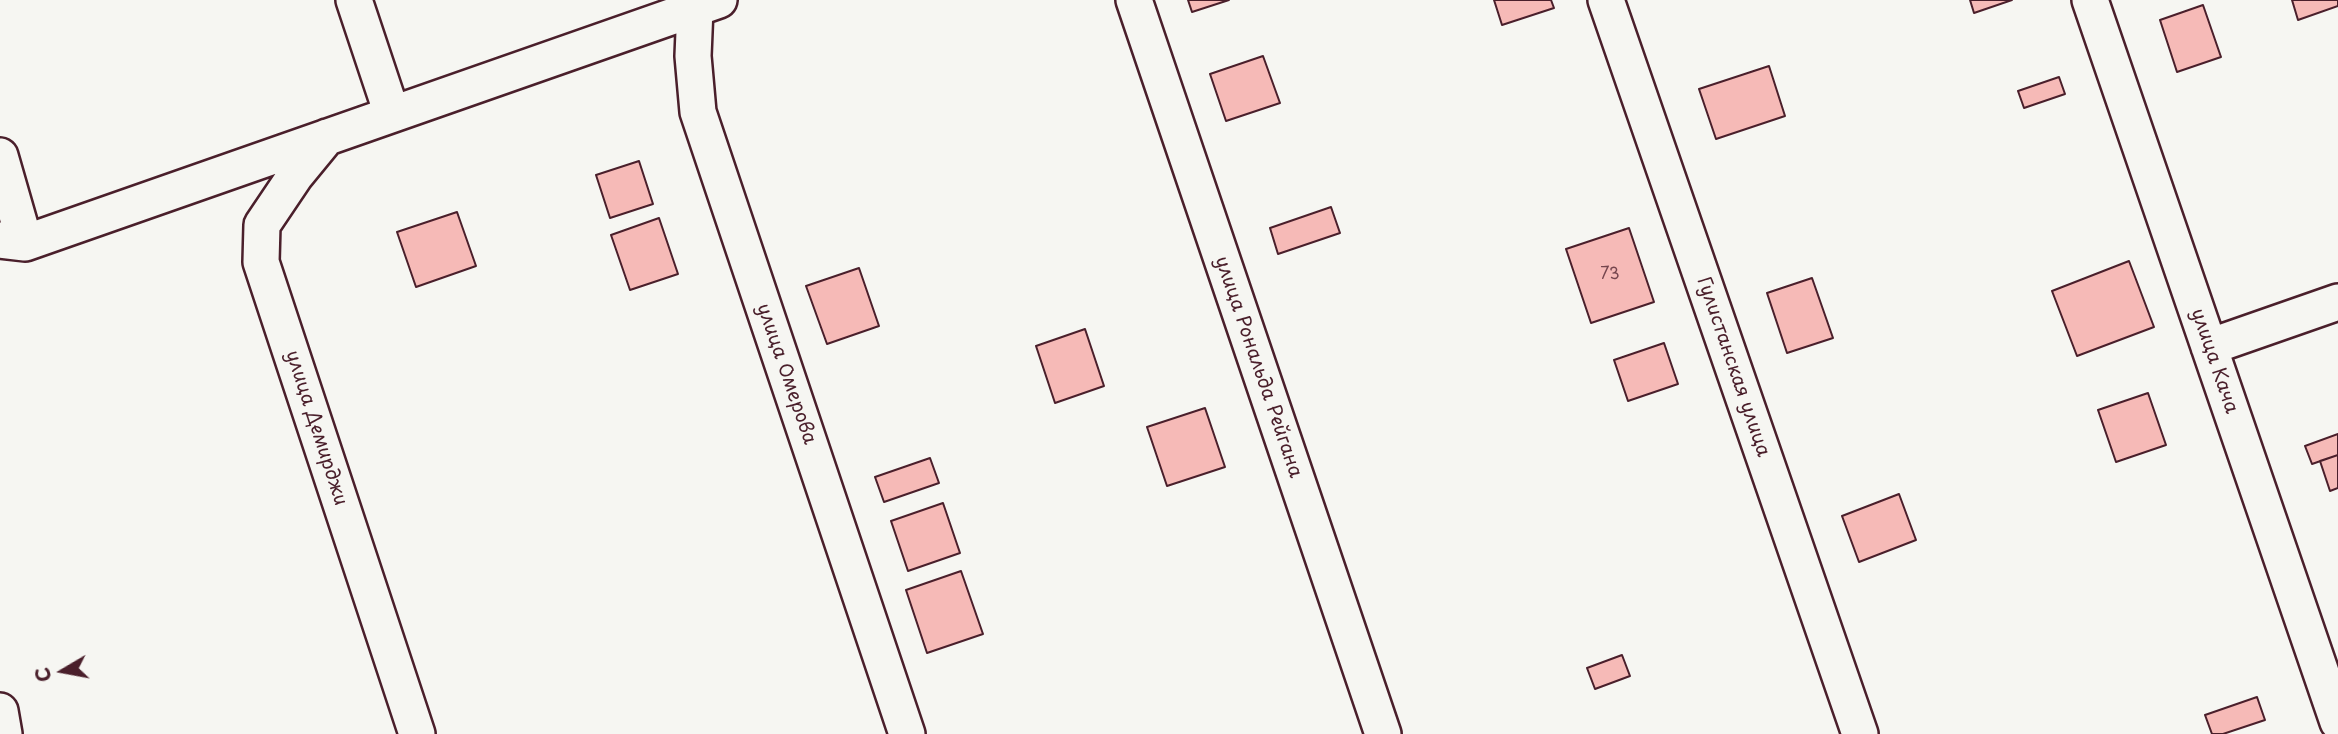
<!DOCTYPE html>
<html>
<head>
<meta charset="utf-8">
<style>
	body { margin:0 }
	#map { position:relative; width:2338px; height:734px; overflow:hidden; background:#f6f6f2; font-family:"Playpen Sans",sans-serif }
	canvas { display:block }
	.north { position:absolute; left:28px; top:636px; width:70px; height:70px; -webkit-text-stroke:5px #f6f6f2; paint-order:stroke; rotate:260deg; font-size:19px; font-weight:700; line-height:28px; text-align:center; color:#4a1f2b }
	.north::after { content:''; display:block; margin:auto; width:24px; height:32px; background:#4a1f2b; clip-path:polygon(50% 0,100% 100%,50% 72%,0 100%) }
</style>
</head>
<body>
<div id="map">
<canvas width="2338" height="734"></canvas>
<div class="north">С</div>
</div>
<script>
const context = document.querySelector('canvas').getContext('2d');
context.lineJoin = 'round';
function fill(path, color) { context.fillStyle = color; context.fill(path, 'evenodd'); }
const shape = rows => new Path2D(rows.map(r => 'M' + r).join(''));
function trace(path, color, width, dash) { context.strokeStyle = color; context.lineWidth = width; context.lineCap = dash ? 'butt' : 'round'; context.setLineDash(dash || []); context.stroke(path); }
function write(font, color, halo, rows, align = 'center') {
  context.font = font + ' "Playpen Sans",sans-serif'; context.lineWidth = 5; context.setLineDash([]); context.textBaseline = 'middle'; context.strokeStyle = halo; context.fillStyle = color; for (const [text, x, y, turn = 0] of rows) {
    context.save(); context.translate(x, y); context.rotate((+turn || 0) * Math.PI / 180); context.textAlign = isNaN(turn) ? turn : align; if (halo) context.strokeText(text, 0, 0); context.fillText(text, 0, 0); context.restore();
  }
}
const building = shape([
	[1188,0,1229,0,1192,12,1188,0],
	[1494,0,1551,0,1554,8,1502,25,1494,0],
	[1970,0,2012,0,1974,13,1970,0],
	[2292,0,2338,0,2338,6,2298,20,2292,0],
	[2203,5,2221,57,2177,72,2160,20,2203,5],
	[1263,56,1280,103,1226,121,1210,74,1263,56],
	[1769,66,1785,116,1716,139,1699,89,1769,66],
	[2059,77,2065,94,2024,108,2018,91,2059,77],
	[639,161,653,204,610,218,596,175,639,161],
	[1331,207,1340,233,1278,254,1270,228,1331,207],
	[457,212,476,266,416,287,397,232,457,212],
	[659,218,678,274,630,290,611,235,659,218],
	[1629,228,1654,302,1591,323,1566,249,1629,228],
	[2129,261,2154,327,2077,356,2052,291,2129,261],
	[859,268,879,326,827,344,806,286,859,268],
	[1812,278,1833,338,1787,353,1767,293,1812,278],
	[1085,329,1104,386,1055,403,1036,346,1085,329],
	[1664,343,1678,384,1628,401,1614,360,1664,343],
	[2148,393,2166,445,2116,462,2098,410,2148,393],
	[1205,408,1225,467,1167,486,1147,427,1205,408],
	[2338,434,2338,455,2312,464,2305,446,2338,434],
	[2338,455,2338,488,2330,491,2320,461,2338,455],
	[930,458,939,483,884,502,875,477,930,458],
	[1899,494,1916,540,1859,562,1842,516,1899,494],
	[943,503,960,553,908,571,891,521,943,503],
	[961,571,983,634,927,653,906,590,961,571],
	[1622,655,1630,676,1595,689,1587,668,1622,655],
	[2257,697,2265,720,2223,734,2212,734,2205,715,2257,697]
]);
const minor = shape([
	[354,0,392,114],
	[1134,0,1383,734],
	[1606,0,1860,734],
	[2090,0,2338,722],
	[695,8,693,56,698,112,907,734],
	[327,137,295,176,262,225,261,262,417,734],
	[0,156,25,243],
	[0,240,25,243,719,0],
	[2209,347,2338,302],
	[0,711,4,734]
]);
const numberNames = [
	["73",1610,275]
];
const streetNames = [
	["улица Кача",2214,361,71],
	["улица Рональда Рейгана",1258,367,71],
	["Гулистанская улица",1733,367,71],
	["улица Омерова",786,374,71],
	["улица Демирджи",316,428,72]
];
fill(building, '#f6bab7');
trace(building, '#4a1f2b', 2);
trace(minor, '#4a1f2b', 40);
trace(minor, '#f6f6f2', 35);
write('16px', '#75464e', null, numberNames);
write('19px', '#4a1f2b', '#f6f6f2', streetNames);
</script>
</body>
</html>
